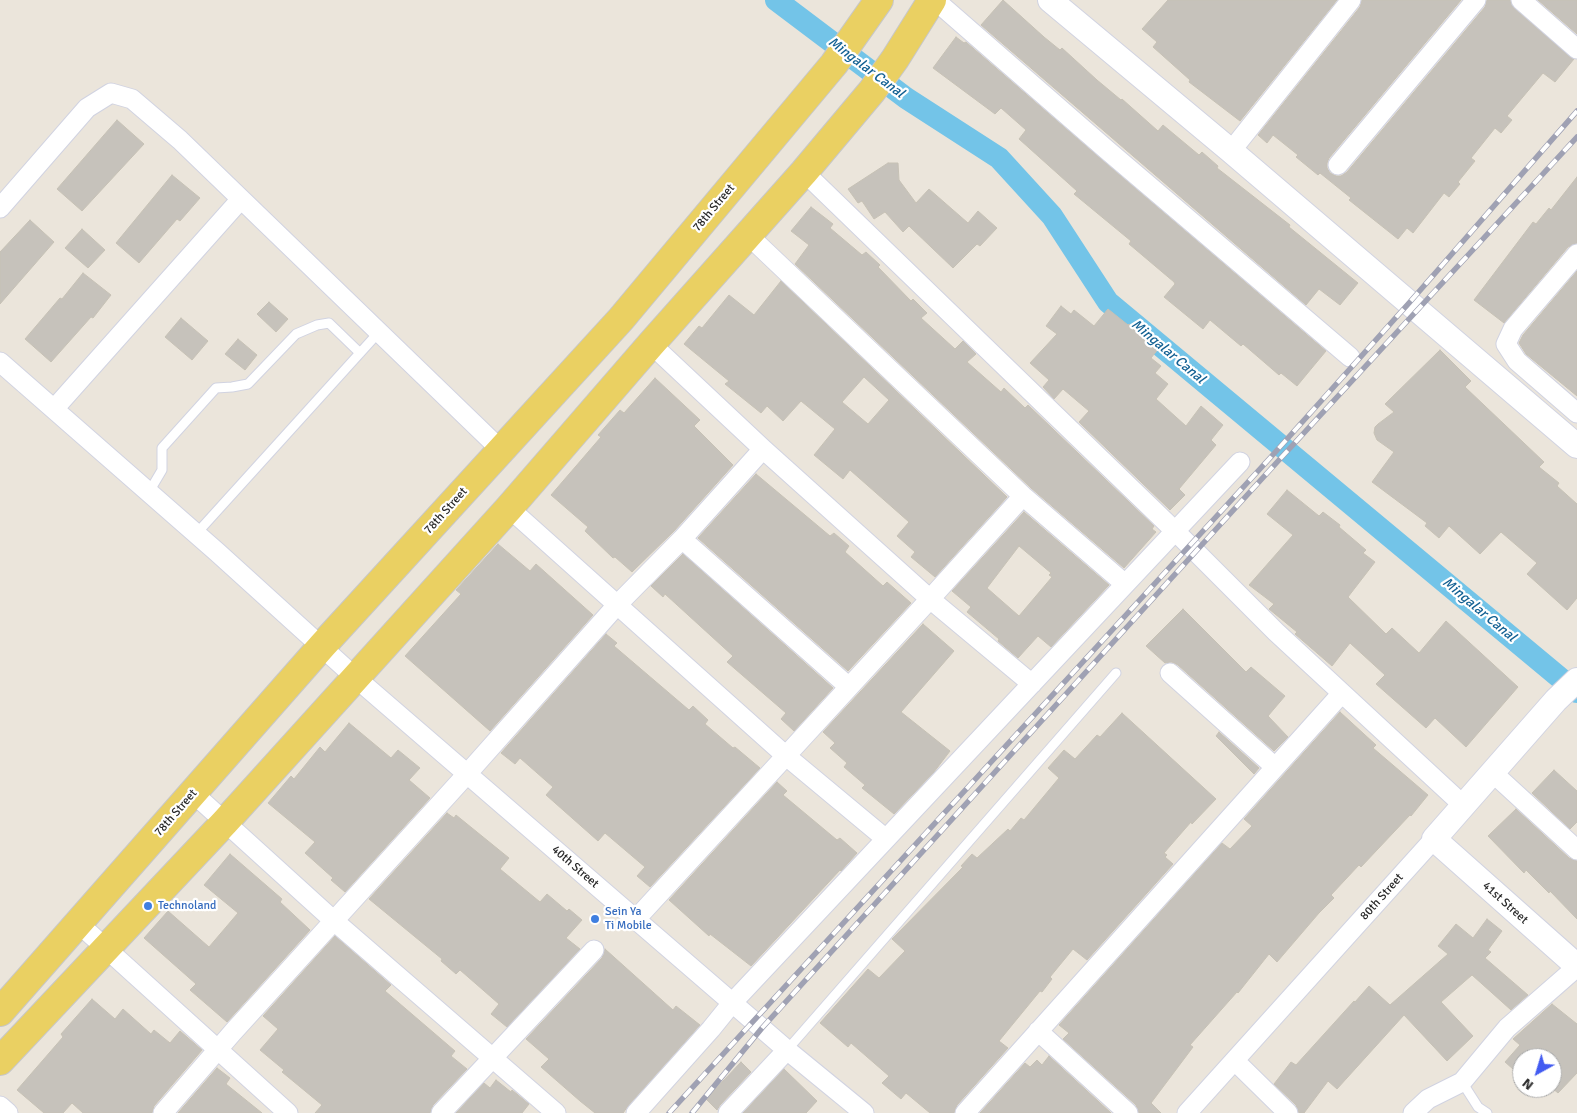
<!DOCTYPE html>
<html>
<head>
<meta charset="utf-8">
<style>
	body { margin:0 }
	#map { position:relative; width:1577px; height:1113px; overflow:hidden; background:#ebe5db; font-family:Signika,sans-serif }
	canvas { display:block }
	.north { position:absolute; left:1512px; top:1048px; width:50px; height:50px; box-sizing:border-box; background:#fff; border:1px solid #a9a9a9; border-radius:50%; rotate:219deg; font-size:14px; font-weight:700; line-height:20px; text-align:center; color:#292929 }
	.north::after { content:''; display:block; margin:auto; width:18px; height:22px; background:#425bf1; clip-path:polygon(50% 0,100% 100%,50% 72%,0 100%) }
</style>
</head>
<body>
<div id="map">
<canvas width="1577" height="1113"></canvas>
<div class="north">N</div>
</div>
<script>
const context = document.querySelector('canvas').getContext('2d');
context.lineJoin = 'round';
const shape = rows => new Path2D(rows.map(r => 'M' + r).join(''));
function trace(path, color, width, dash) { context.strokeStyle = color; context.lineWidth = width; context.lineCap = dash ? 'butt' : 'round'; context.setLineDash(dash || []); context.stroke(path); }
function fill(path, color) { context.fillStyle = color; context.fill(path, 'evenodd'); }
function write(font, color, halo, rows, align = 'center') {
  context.font = font + ' Signika,sans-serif'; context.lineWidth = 4.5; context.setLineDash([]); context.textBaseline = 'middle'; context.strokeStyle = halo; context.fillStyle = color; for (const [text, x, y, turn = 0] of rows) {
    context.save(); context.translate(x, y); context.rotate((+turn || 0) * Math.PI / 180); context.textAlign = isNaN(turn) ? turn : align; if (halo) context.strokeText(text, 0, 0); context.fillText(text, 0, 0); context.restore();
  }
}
const canal = shape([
	[776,0,906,98,999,158,1052,216,1108,302,1577,692]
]);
const building = shape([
	[1003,0,1044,37,1060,50,1062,48,1097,80,1121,100,1122,99,1158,131,1163,125,1199,155,1202,152,1218,166,1217,168,1290,225,1289,227,1358,283,1340,305,1319,289,1306,305,981,25,1003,0],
	[1168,0,1337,0,1240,121,1189,82,1190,80,1153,47,1157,42,1142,29,1168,0],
	[1362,0,1461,0,1329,158,1327,163,1327,168,1330,173,1336,176,1341,176,1347,172,1485,7,1487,0,1510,0,1514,8,1574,59,1555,82,1543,73,1507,116,1512,120,1501,133,1495,128,1471,158,1475,161,1458,182,1460,184,1449,197,1444,193,1413,233,1407,228,1398,239,1349,200,1351,198,1320,173,1318,175,1296,157,1298,155,1273,135,1267,143,1258,135,1360,7,1362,0],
	[1538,0,1577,0,1577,34,1538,0],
	[956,37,964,43,966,42,1100,158,1326,351,1297,386,1281,373,1279,375,1243,344,1241,346,1210,320,1203,329,1164,297,1175,284,1174,282,1129,244,1131,241,1074,194,1077,191,1019,139,1026,130,1001,108,995,114,933,68,956,37],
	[117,120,144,144,82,211,57,189,117,120],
	[888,163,898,163,899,180,916,203,929,189,968,223,978,211,997,228,980,246,977,244,953,268,909,226,903,232,885,212,874,219,862,201,858,203,848,189,888,163],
	[172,175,200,198,180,221,177,219,139,263,116,243,172,175],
	[1577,177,1577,243,1568,247,1504,323,1474,300,1533,222,1536,224,1549,208,1551,210,1577,177],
	[811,207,833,224,830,228,862,255,866,252,880,265,878,267,911,301,913,299,927,313,921,318,955,349,963,341,976,354,967,362,1001,392,1004,388,1025,408,1028,405,1154,526,1152,529,1156,532,1124,568,1031,488,795,264,809,245,791,231,811,207],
	[30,220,54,242,0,304,0,252,30,220],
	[82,229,105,250,88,268,65,248,82,229],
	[1577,271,1577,396,1526,354,1519,343,1523,335,1577,271],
	[83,273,111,295,93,318,91,317,51,362,25,339,60,298,62,299,83,273],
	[781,281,1007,497,935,577,911,557,915,552,897,536,909,522,850,470,843,479,814,455,835,429,801,401,783,421,767,406,761,413,725,384,729,381,684,344,699,326,702,328,729,295,754,315,781,281],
	[864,377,889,400,868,424,842,402,864,377],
	[269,302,288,319,276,332,257,314,269,302],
	[1061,306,1071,314,1074,310,1094,326,1108,309,1128,325,1129,324,1159,348,1151,358,1161,366,1155,373,1168,384,1156,399,1186,426,1201,406,1223,425,1211,440,1216,445,1179,489,1185,495,1170,510,1079,422,1089,411,1063,389,1054,399,1043,387,1049,380,1030,363,1057,334,1046,326,1061,306],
	[181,318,208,341,192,360,165,337,181,318],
	[238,339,257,355,245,370,225,354,238,339],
	[1440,350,1471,381,1465,387,1544,462,1539,467,1559,483,1557,486,1577,504,1577,598,1567,610,1527,574,1537,563,1501,532,1480,554,1449,526,1439,538,1425,526,1427,523,1372,482,1394,452,1377,440,1374,433,1375,427,1378,424,1394,412,1385,404,1440,350],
	[655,378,700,420,694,426,733,465,674,531,632,572,615,557,613,558,585,531,588,527,551,495,601,437,598,435,620,410,624,413,655,378],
	[756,474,830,536,834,533,849,546,845,552,883,586,887,582,911,603,848,671,698,538,756,474],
	[1287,490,1319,516,1323,512,1340,525,1339,527,1366,550,1363,553,1375,562,1348,597,1386,634,1392,628,1419,653,1446,621,1518,687,1466,747,1435,718,1426,728,1376,684,1385,675,1350,643,1332,666,1295,634,1297,632,1269,609,1274,604,1249,585,1293,535,1267,514,1287,490],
	[1024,512,1109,585,1051,647,1038,636,1018,658,998,641,999,639,967,612,971,607,952,591,1024,512],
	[1019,546,1051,573,1049,575,1052,577,1019,616,987,588,1019,546],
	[498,544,530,571,536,564,593,615,490,731,405,656,461,594,456,590,498,544],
	[683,554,833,688,794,731,781,719,786,713,727,662,733,656,665,594,663,597,651,586,683,554],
	[1183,609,1246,672,1251,667,1285,696,1268,716,1288,737,1274,751,1178,665,1172,662,1165,663,1146,646,1183,609],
	[923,624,954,651,901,712,950,751,934,772,894,814,862,788,865,785,844,767,847,763,830,748,835,743,823,732,923,624],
	[606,634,617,643,614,646,689,710,693,706,708,720,705,724,733,748,735,747,760,768,650,887,637,876,645,867,605,833,598,841,546,795,553,787,520,758,515,764,501,753,606,634],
	[1340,712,1376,745,1373,748,1428,795,1411,816,1410,815,1361,867,1359,865,1331,895,1334,898,1319,913,1277,962,1269,954,1238,993,1237,992,1190,1045,1193,1047,1151,1103,1161,1113,1139,1113,1136,1105,1063,1039,1069,1033,1059,1025,1222,843,1230,849,1252,826,1244,819,1340,712],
	[1122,713,1216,799,1192,824,1191,822,1164,853,1167,855,1165,857,1173,864,1087,960,1073,949,1050,977,1052,979,1042,992,1040,991,999,1041,1008,1048,957,1105,954,1113,930,1113,906,1093,901,1099,882,1083,889,1076,851,1043,848,1047,820,1023,868,969,879,978,905,951,892,939,963,867,961,866,972,854,977,858,1008,829,1010,831,1021,818,1024,820,1059,778,1048,768,1064,750,1075,759,1097,735,1100,737,1122,713],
	[349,723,391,758,398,750,420,768,409,780,430,798,345,892,331,880,333,878,305,853,315,842,268,803,291,776,294,779,320,747,325,752,349,723],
	[1219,732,1259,768,1254,774,1216,736,1219,732],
	[1554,770,1577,791,1577,822,1570,829,1532,793,1554,770],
	[777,782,787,791,783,795,837,840,840,838,857,853,841,871,840,870,751,966,710,934,709,936,669,900,777,782],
	[1516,809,1569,858,1577,861,1577,919,1550,891,1549,893,1526,870,1524,873,1488,836,1516,809],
	[447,813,454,818,456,815,509,858,500,869,540,902,547,894,567,911,569,909,582,920,566,938,580,949,507,1027,491,1014,499,1004,460,970,456,974,441,961,442,959,369,899,447,813],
	[230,854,282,899,280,902,310,930,227,1022,190,990,196,984,144,938,168,911,209,947,238,913,204,885,230,854],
	[1487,919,1502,931,1488,950,1491,952,1485,958,1528,995,1511,1010,1472,975,1441,1002,1473,1036,1447,1061,1404,1015,1337,1089,1328,1081,1304,1113,1299,1113,1296,1105,1274,1084,1291,1062,1296,1065,1354,1001,1355,1002,1369,986,1390,1005,1448,954,1438,946,1456,924,1473,938,1487,919],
	[335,936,391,985,385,991,455,1051,451,1056,467,1069,433,1105,430,1113,315,1113,322,1105,282,1072,284,1070,260,1050,278,1029,263,1016,335,936],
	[605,949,673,1010,676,1006,700,1025,628,1106,623,1113,595,1113,580,1101,541,1067,549,1059,526,1039,602,958,605,949],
	[92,999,115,1019,123,1009,151,1034,154,1030,170,1043,180,1031,202,1050,154,1106,152,1113,83,1113,72,1103,63,1113,44,1113,17,1090,63,1037,61,1034,92,999],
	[1552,1004,1577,1024,1577,1073,1558,1093,1552,1088,1552,1058,1522,1058,1522,1077,1505,1062,1520,1045,1513,1039,1552,1004],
	[1049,1056,1111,1113,980,1113,1025,1063,1030,1067,1037,1060,1042,1065,1049,1056],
	[741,1062,751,1072,720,1105,717,1110,706,1099,741,1062],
	[217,1068,230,1078,226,1084,262,1113,178,1113,217,1068],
	[784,1069,817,1101,806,1113,743,1113,784,1069],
	[496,1080,511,1092,512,1090,529,1104,522,1113,456,1113,484,1083,490,1088,496,1080]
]);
const service = shape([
	[149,492,162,470,162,448,216,388,232,387,248,384,296,334,317,325,329,323,360,353],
	[196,534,379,332],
	[787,1050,1116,673],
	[1462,1082,1478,1107,1487,1113]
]);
const minor = shape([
	[935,0,1107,150,1350,357],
	[1521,0,1577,49],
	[1231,151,1351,0],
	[1338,165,1476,0],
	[804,172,1175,531,1276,632,1463,805],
	[0,208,87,108,111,93,132,99,180,140,501,450],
	[748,235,1023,496,1125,584],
	[1577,254,1513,329,1506,344,1517,361,1577,413],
	[651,344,763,449,930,599,1032,684],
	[0,362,217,552,356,678,787,1050,864,1113],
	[54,409,241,199],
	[509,508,785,755,886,839],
	[682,539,849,687],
	[1170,673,1275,767],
	[1492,772,1577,850],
	[193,793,333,920,556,1113],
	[636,919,930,599,1023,496],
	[78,923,288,1113],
	[1038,1031,1128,1113],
	[1235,1061,1288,1113],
	[0,1106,8,1113],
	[163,1113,233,1032,467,774,617,605,682,539,763,449],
	[441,1113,594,950],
	[636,1113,711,1029,732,1003,1240,462],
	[728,1113,787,1050],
	[965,1113,1342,693],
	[1187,1113,1434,839],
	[1413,1113,1428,1099,1462,1082,1507,1028,1577,967]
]);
const tertiary = shape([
	[1050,0,1231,151,1577,446],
	[1577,680,1556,700,1434,839,1577,966]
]);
const primary = shape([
	[0,1012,322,646,621,319,834,64,879,0],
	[0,1061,225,822,509,508,651,344,804,172,872,91,895,59,932,0]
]);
const rail = shape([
	[669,1113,1270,458,1409,303,1577,111],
	[692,1113,762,1028,1279,460,1577,137]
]);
const markers = [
	[148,906,5,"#3f7fe0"],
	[595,919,5,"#3f7fe0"]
];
const streetNames = [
	["78th Street",714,208,-50],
	["78th Street",446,511,-48],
	["78th Street",176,813,-49],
	["40th Street",575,867,41],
	["80th Street",1382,897,-48],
	["41st Street",1505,903,42]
];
const shopNames = [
	["Technoland",158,906],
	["Sein Ya",605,912],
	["Ti Mobile",605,926]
];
const waterNames = [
	["Mingalar Canal",866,68,37],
	["Mingalar Canal",1168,352,40],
	["Mingalar Canal",1479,610,40]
];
trace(canal, '#73c4e8', 22);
fill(building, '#c6c2bb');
trace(building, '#c6c1b5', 1);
trace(service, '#d1d3e1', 11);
trace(minor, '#d1d3e1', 21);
trace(tertiary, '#d1d3e1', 26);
trace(primary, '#c7c7c7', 30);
trace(service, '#fff', 9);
trace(minor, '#fff', 19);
trace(tertiary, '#fff', 24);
trace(primary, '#ead062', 28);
trace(rail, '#9fa1b3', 5.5);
trace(rail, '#fff', 4, [11]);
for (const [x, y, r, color] of markers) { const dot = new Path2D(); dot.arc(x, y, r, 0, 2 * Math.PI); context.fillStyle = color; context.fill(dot); trace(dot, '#fff', 2); }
write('12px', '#292929', '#fff', streetNames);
write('12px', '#366cbe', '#fff', shopNames, 'left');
write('italic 14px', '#136193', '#fff', waterNames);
</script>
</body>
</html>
